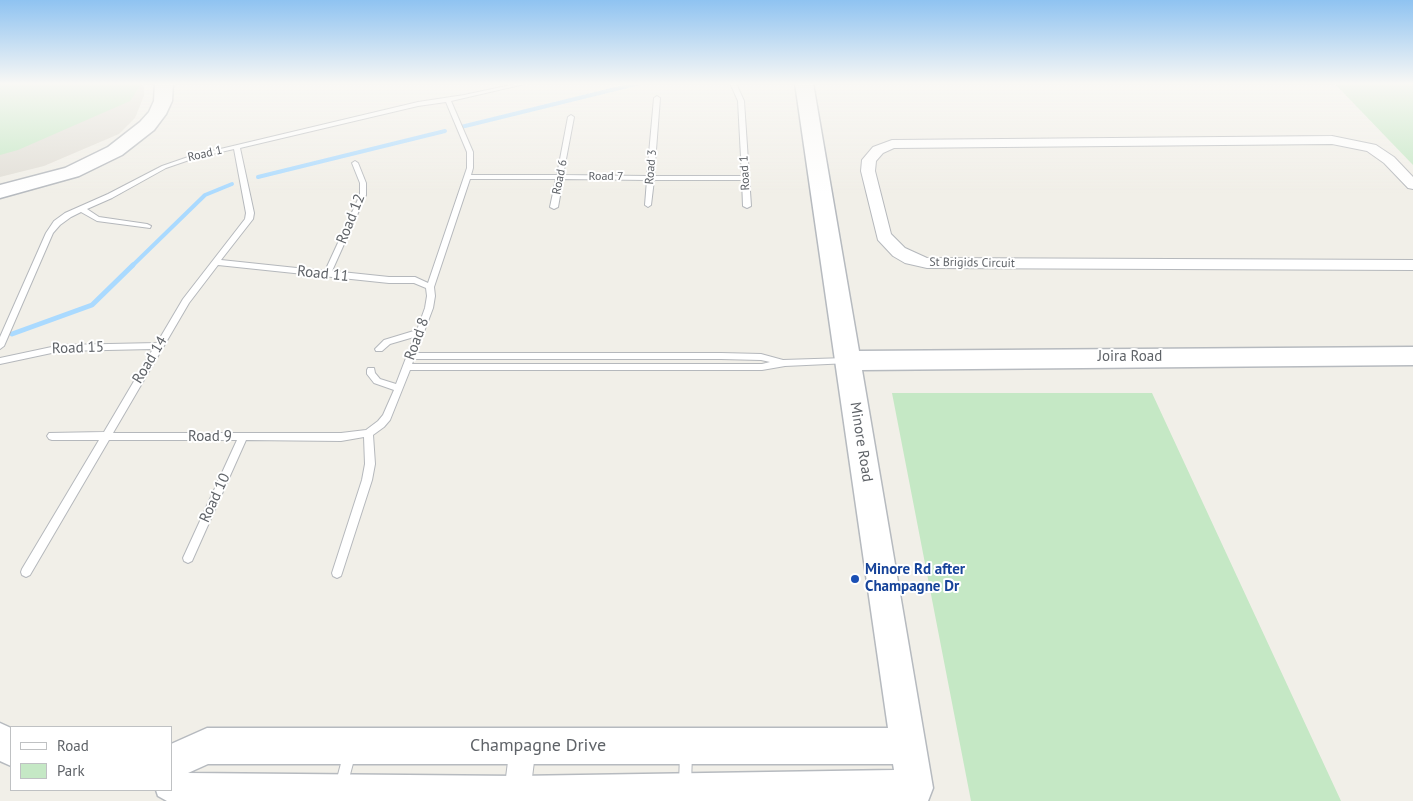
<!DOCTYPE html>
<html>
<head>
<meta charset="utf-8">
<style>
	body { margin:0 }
	#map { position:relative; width:1413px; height:801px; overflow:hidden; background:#f1efe8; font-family:"PT Sans",sans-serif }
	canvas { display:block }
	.legend { position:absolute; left:10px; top:726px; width:162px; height:65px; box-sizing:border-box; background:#fff; border:1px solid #bfc1c3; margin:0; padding:6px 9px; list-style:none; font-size:15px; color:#5f6368 }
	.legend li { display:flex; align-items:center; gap:10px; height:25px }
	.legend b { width:25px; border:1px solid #bfc1c3 }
</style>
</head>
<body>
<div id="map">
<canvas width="1413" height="801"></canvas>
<ul class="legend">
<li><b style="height:6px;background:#fff"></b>Road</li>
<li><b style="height:14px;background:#c5e8c5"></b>Park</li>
</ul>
</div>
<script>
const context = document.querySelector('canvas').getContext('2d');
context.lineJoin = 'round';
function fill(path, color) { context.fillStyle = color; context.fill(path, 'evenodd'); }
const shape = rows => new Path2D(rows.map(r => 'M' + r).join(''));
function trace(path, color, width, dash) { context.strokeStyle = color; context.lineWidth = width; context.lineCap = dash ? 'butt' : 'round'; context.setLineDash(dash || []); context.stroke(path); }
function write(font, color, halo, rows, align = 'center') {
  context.font = font + ' "PT Sans",sans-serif'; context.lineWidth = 4; context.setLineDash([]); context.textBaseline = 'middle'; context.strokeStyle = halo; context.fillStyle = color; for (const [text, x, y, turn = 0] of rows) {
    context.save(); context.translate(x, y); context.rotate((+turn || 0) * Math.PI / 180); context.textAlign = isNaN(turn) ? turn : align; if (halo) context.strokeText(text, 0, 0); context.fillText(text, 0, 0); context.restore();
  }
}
const education = shape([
	[0,83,144,83,144,96,135,118,119,134,44,166,0,177]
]);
const green = shape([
	[0,83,142,83,130,101,18,150,0,155],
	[1339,83,1413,83,1413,165,1334,83],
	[892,393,1152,393,1341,801,971,801]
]);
const streamFar1 = shape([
	[461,127,640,83],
	[258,177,445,131],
	[131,267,205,195,232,184]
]);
const stream = shape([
	[12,334,92,305,133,265]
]);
const lane = shape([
	[520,83,529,83,451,101,473,152,473,168,471,175,557,175,568,117,571,115,574,117,563,175,647,176,654,98,657,96,660,98,654,176,742,176,738,101,730,83,736,83,744,101,751,206,747,208,743,206,742,180,654,180,651,205,648,207,645,205,647,180,563,179,558,207,554,209,550,207,556,179,470,179,434,287,435,296,433,308,416,353,721,353,761,354,783,360,846,358,849,359,850,361,849,363,785,366,762,370,410,370,390,420,384,427,373,435,375,464,372,480,342,573,341,576,337,578,333,576,332,573,362,480,365,464,364,437,341,441,246,440,192,561,188,563,184,561,183,558,237,440,109,440,30,575,26,577,22,575,21,572,22,569,99,440,52,440,49,439,47,436,49,433,104,432,153,349,61,351,0,364,0,358,61,345,157,343,183,299,245,219,246,213,234,149,195,158,166,168,112,198,87,209,99,217,147,224,151,226,150,228,97,221,81,212,71,217,60,225,53,233,4,346,0,349,0,337,46,233,54,221,65,213,108,194,162,166,191,156,418,102,464,95,520,83],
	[446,102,467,152,467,168,428,283,415,277,389,277,332,271,366,195,366,183,358,163,355,161,352,163,360,183,360,195,325,271,221,260,253,219,254,213,240,148,418,106,446,102],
	[218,265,389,283,414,283,426,288,427,296,425,308,417,330,384,340,375,349,376,351,382,351,390,344,414,337,396,384,380,379,375,373,374,368,368,368,367,370,367,374,374,383,394,390,383,415,378,421,366,430,341,433,113,433,189,303,218,265],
	[414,359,721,359,761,360,770,362,762,364,412,364,414,359],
	[350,746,354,748,356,752,347,786,345,790,341,792,337,790,335,786,344,752,346,748,350,746],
	[686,747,690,749,692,753,691,785,689,789,685,791,681,789,679,785,680,753,682,749,686,747]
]);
const street = shape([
	[1332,136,1376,145,1394,157,1413,177,1413,189,1408,188,1384,163,1367,151,1332,144,894,148,883,153,876,161,875,171,891,234,905,248,927,258,1413,260,1413,270,927,268,905,263,893,256,878,240,861,171,862,160,873,147,892,140,1332,136],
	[523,733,532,737,536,746,529,801,503,801,510,746,514,737,523,733]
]);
const secondary = shape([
	[155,83,173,83,172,101,166,114,154,130,122,155,79,176,0,198,0,185,65,168,108,147,140,122,149,112,154,101,155,83],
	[795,83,813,83,859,351,1413,347,1413,365,862,370,933,788,928,801,167,801,158,796,156,790,171,790,171,744,207,728,888,728,795,83],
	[208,764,893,764,894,770,517,776,188,773,208,764],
	[0,723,11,728,11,766,0,761,0,723]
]);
const markers = [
	[855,579,5,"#1a4fb4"]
];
const farStreetnames = [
	["Road 1",205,154,-13],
	["Road 3",651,167,-85],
	["Road 1",745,173,-93],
	["Road 6",560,177,-79],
	["Road 7",606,177],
	["St Brigids Circuit",972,263,1]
];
const streetNames = [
	["Road 12",351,219,-68],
	["Road 11",323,274,6],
	["Road 8",417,339,-70],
	["Road 15",78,348,-2],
	["Joira Road",1130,357],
	["Road 14",150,360,-59],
	["Road 9",210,437],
	["Minore Road",861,442,81],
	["Road 10",215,498,-65]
];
const transitNames = [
	["Minore Rd after",865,570],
	["Champagne Dr",865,587]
];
const nearStreetnames = [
	["Champagne Drive",538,746]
];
fill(education, '#e1ded6');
fill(green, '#c5e8c5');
trace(streamFar1, '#aadaff', 4);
trace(stream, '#aadaff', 5);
trace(lane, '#b5b8bc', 2);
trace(street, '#b5b8bc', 2);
trace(secondary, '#b6babf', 3);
fill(lane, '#fff');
fill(street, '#fff');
fill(secondary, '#fff');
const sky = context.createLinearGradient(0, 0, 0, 195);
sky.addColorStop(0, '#8fc3f1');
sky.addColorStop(0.43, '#f9f8f5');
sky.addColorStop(1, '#f9f8f500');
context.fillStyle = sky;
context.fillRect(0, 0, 1413, 195);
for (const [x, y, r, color] of markers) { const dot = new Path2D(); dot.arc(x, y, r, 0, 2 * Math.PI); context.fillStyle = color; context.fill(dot); trace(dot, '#fff', 2); }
write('12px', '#5f6368', '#fff', farStreetnames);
write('15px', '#5f6368', '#fff', streetNames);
write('bold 15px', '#164399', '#fff', transitNames, 'left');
write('18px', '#5f6368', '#fff', nearStreetnames);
</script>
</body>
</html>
